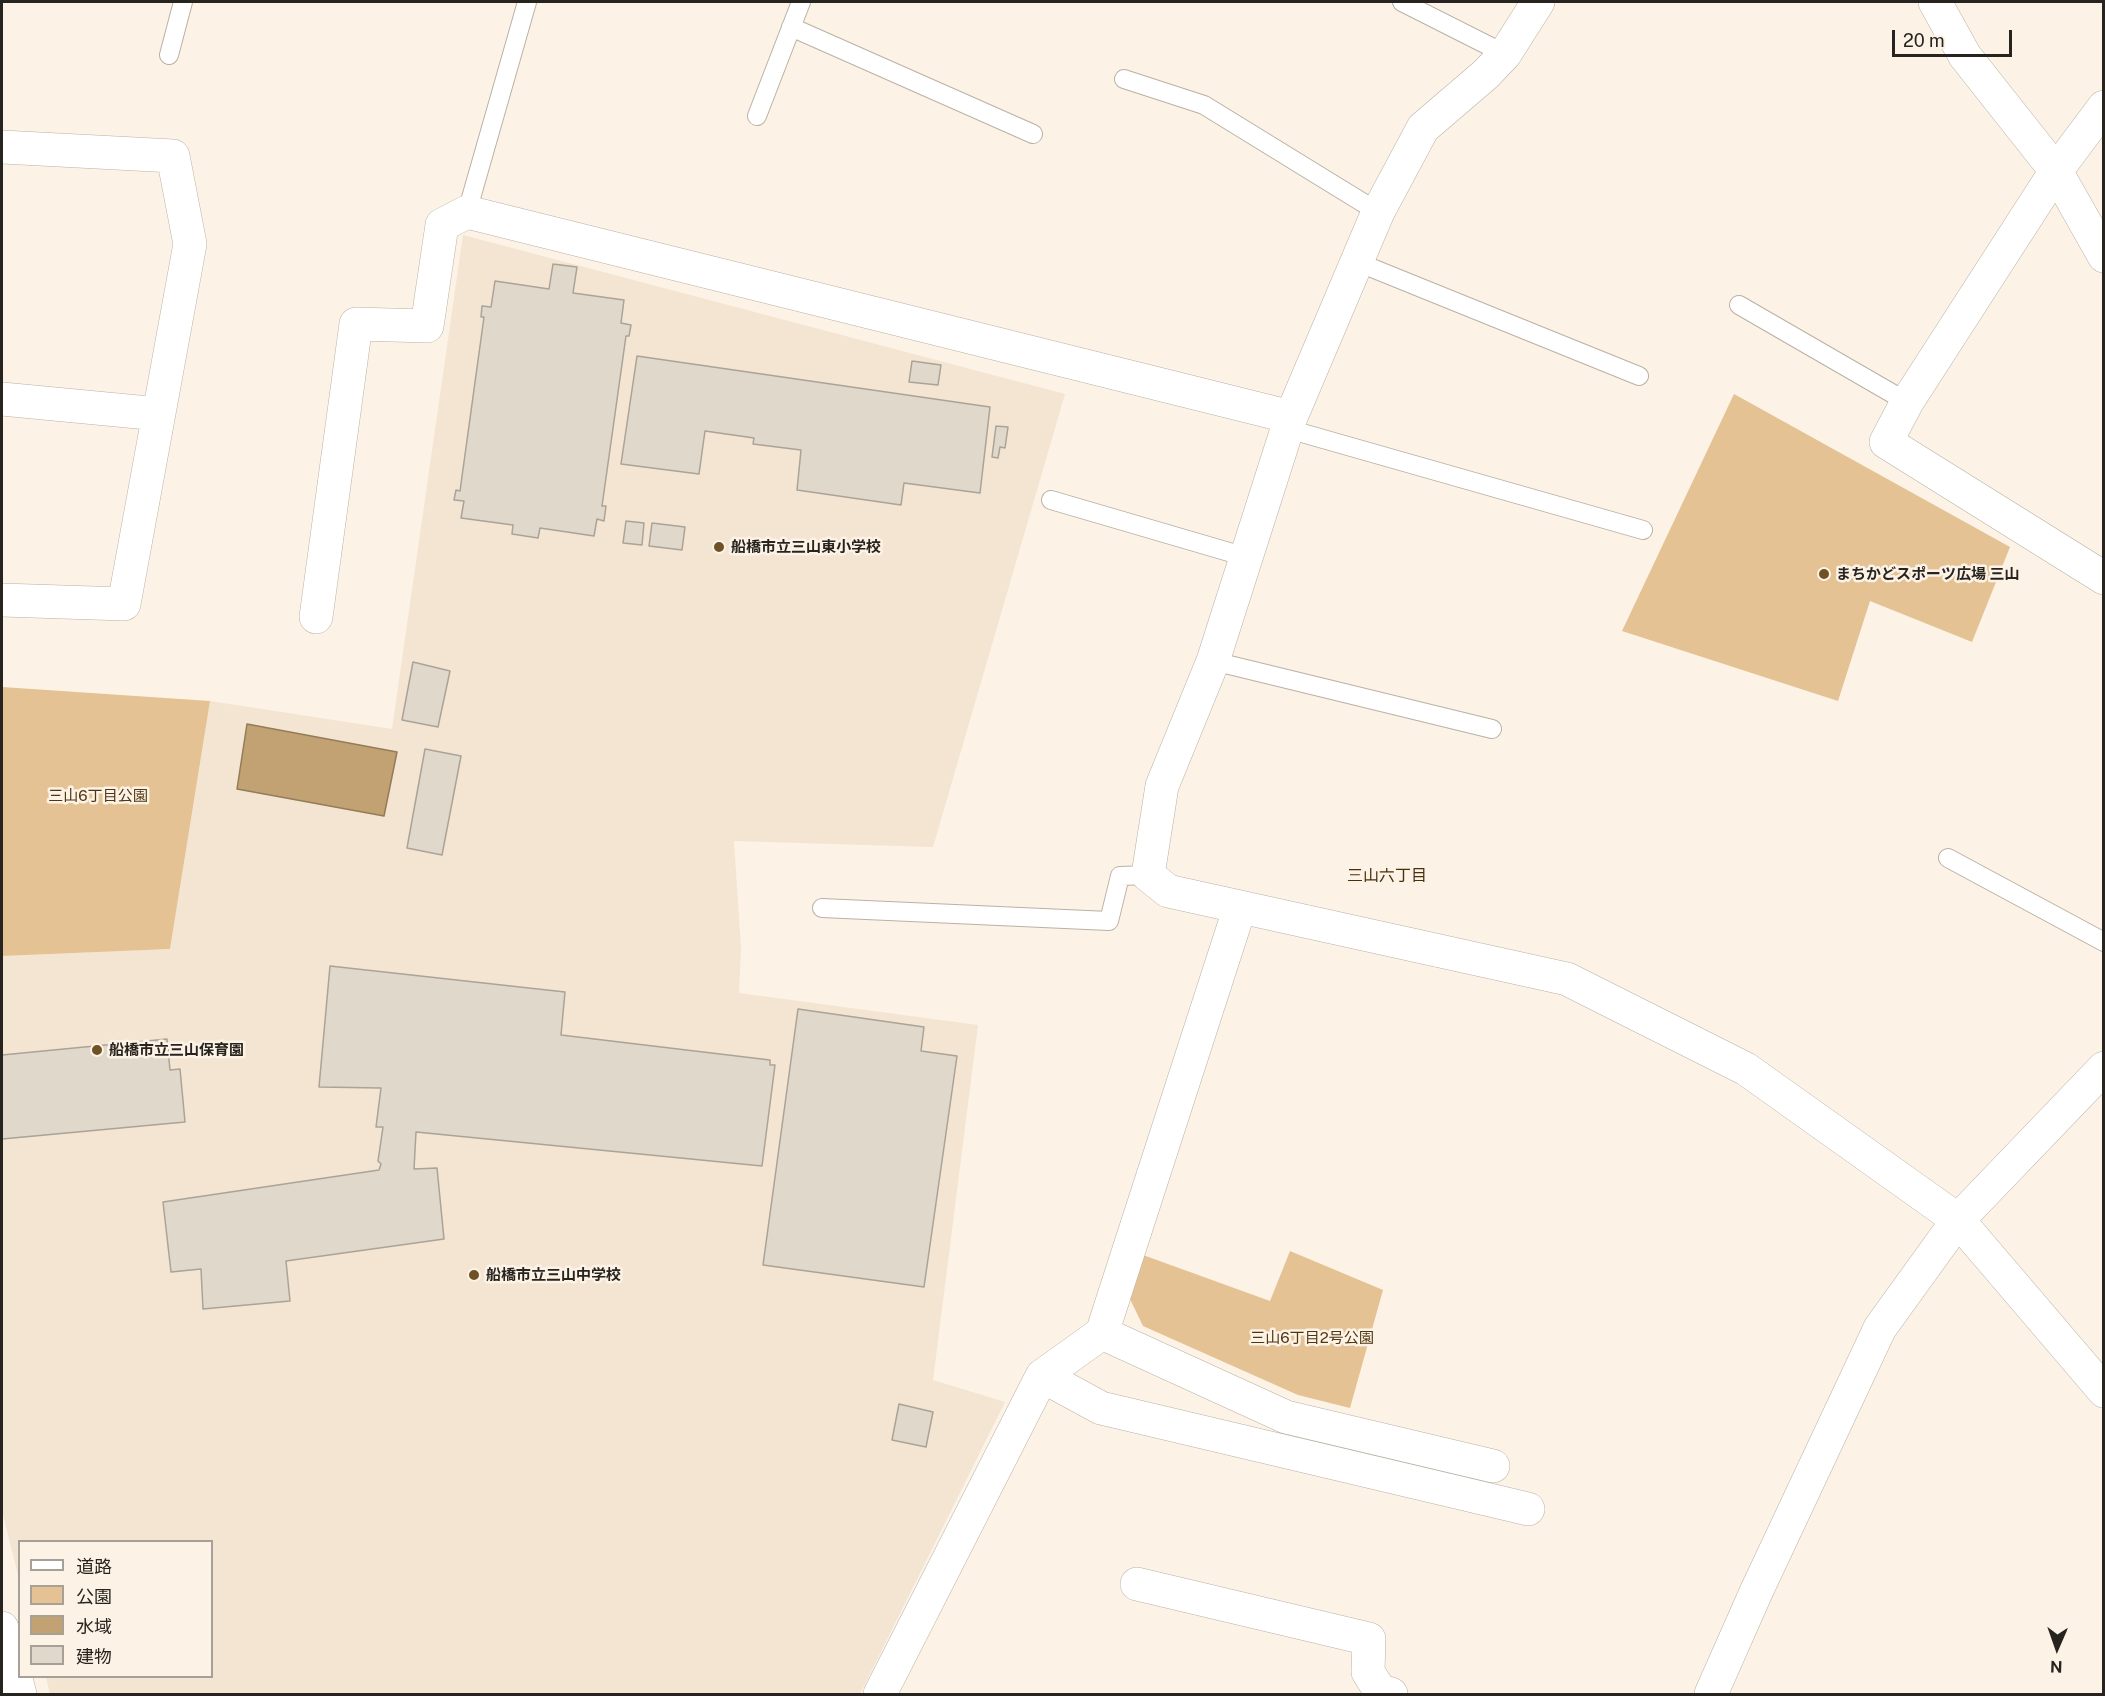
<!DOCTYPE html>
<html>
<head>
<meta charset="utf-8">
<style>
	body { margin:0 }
	#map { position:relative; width:2105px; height:1696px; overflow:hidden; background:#fcf2e6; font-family:"Public Sans","Noto Sans JP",sans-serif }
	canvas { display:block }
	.frame { position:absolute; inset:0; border:3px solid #27241f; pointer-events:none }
	.legend { position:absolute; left:18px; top:1540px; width:195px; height:138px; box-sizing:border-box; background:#fcf2e6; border:2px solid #a7a096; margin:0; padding:8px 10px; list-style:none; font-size:18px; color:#27241f }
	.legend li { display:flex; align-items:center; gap:12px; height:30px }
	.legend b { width:30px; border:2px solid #a7a096 }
	.north { position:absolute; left:2027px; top:1618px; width:60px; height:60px; -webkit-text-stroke:4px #fcf2e6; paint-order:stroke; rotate:182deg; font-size:16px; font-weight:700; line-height:24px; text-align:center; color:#27241f }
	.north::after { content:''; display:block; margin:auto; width:21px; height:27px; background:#27241f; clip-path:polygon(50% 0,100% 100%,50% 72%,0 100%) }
	.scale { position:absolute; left:1892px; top:30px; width:120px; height:27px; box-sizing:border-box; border:3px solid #27241f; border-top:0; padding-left:8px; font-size:18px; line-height:21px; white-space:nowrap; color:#27241f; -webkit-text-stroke:4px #fcf2e6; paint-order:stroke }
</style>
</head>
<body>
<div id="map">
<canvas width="2105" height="1696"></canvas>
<div class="frame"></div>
<ul class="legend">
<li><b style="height:8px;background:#fff"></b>道路</li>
<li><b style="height:16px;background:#e4c293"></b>公園</li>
<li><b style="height:16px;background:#c2a172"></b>水域</li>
<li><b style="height:16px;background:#e1d8cc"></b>建物</li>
</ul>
<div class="north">N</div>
<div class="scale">20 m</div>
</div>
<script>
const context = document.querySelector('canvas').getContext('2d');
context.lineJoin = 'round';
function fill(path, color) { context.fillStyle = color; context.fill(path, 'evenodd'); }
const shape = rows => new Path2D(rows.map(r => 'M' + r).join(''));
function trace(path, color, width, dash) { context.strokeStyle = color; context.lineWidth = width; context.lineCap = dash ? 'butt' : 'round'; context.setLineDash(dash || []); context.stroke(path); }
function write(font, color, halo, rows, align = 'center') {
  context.font = font + ' "Public Sans","Noto Sans JP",sans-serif'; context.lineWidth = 5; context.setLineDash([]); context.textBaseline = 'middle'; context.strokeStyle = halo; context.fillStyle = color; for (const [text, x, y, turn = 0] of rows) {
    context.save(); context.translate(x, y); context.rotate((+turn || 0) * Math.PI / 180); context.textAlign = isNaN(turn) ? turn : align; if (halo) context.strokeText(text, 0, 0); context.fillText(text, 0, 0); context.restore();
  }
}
const built = shape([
	[463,235,1065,394,933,847,734,841,741,949,739,993,978,1025,933,1380,1005,1402,860,1694,50,1694,46,1677,212,1676,212,1542,20,1542,19,1579,2,1511,2,956,170,949,210,701,392,729]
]);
const green = shape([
	[1734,394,2010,547,1972,642,1870,601,1838,701,1622,631],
	[2,687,210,701,170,949,2,956],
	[1290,1251,1383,1290,1350,1408,1298,1395,1143,1326,1130,1299,1143,1255,1270,1301]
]);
const water = shape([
	[247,724,397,752,384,816,237,789,247,724]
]);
const building = shape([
	[553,264,577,267,573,293,624,300,621,323,631,325,629,336,626,336,602,506,606,506,604,521,597,519,594,536,540,528,538,538,512,534,513,525,461,518,464,501,454,500,456,490,460,491,484,317,481,317,482,306,491,307,495,281,549,289,553,264],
	[637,356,990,407,980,493,904,483,901,505,797,490,801,450,753,444,754,438,705,431,699,474,621,464,637,356],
	[912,361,941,365,938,385,909,382,912,361],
	[996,426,1008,427,1005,448,1000,447,998,458,992,457,996,426],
	[626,521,644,523,642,545,623,543,626,521],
	[652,523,685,527,682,550,649,546,652,523],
	[413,662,450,671,438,727,402,720,413,662],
	[425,749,461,756,442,855,407,848,425,749],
	[330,966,565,992,561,1035,770,1060,770,1065,775,1065,762,1166,416,1132,414,1169,437,1168,444,1239,286,1261,290,1301,203,1309,201,1269,171,1272,163,1202,379,1170,381,1164,378,1161,383,1127,376,1127,381,1088,319,1087,330,966],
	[798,1009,924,1027,921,1051,957,1056,924,1287,763,1265,798,1009],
	[167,1039,170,1070,180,1069,185,1122,2,1139,2,1055,167,1039],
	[899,1404,933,1412,926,1447,892,1440,899,1404]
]);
const lane = shape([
	[1402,2,1505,54],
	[791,27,1033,134],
	[169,55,183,2],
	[1124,79,1204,105,1378,212],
	[757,116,801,2],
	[467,212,527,2],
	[1357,262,1639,376],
	[1739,305,1907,402],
	[1288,429,1643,530],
	[1051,500,1246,557],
	[1213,661,1492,729],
	[1948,858,2104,942],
	[822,908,1109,921,1120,876,1148,875]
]);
const street = shape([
	[1538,2,1505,54,1486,74,1423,128,1378,212,1291,417,1213,661,1162,786,1148,875,1168,891,1567,979,1746,1069,1958,1220,2104,1391],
	[1935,2,1965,56,2056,171,2104,256],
	[2104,107,2056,171,1907,402,1886,442,2104,578],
	[2,147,173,156,190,244,124,604,2,600],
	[2,399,159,414],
	[316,617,356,324,427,326,442,225,467,212,1291,417],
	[1102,1333,1286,1417,1493,1466],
	[1042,1376,1101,1408,1528,1509],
	[1137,1584,1369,1639,1368,1672,1380,1691,1391,1694],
	[2,1628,20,1694],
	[880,1694,1042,1376,1102,1333,1240,907],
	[1711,1694,1757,1590,1880,1328,1958,1220,2104,1068]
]);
const markers = [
	[719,547,6,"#6e5125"],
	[1824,574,6,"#6e5125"],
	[97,1050,6,"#6e5125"],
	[474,1275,6,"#6e5125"]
];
const poiNames = [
	["船橋市立三山東小学校",731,547],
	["まちかどスポーツ広場 三山",1836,574],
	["船橋市立三山保育園",109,1050],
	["船橋市立三山中学校",486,1275]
];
const parkNames = [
	["三山6丁目公園",98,796],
	["三山6丁目2号公園",1312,1338]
];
const neighbourhoodNames = [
	["三山六丁目",1387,876]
];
fill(built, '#f3e5d2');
fill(green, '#e4c293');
fill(water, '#c2a172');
trace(water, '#947c59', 1.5);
fill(building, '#e1d8cc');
trace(building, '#aba397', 1.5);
trace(lane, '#bab1a5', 20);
trace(street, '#bab1a5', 34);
trace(lane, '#fff', 18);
trace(street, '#fff', 33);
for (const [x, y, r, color] of markers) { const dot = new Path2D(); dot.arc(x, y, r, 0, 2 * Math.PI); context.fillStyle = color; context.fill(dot); trace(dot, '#fcf2e6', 2); }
write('bold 15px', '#27241f', '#fcf2e6', poiNames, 'left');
write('15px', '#4d3610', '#fcf2e6', parkNames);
write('16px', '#47300b', '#fcf2e6', neighbourhoodNames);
</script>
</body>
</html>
